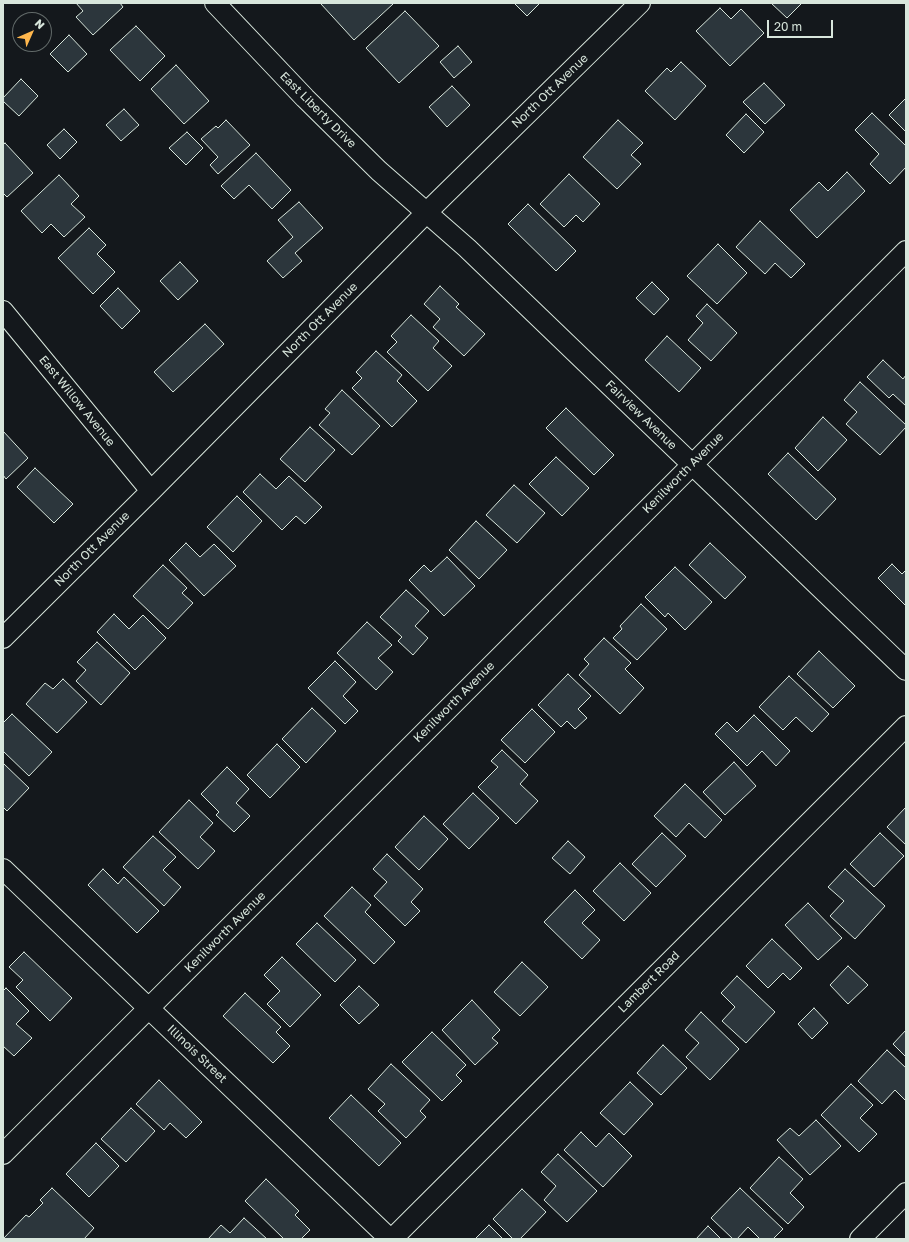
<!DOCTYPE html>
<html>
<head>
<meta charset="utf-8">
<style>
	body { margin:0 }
	#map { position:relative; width:909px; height:1242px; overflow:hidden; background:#14181c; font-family:"Golos Text",sans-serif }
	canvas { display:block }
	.frame { position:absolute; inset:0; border:4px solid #d8e6dc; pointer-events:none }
	.north { position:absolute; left:12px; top:12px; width:40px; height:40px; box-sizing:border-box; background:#14181c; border:1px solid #626a69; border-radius:50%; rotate:45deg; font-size:11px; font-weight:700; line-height:16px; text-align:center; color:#d8e6dc }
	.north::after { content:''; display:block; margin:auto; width:14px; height:18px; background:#ffb74d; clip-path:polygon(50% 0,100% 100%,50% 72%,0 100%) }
	.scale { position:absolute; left:767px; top:20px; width:66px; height:18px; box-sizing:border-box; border:2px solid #d8e6dc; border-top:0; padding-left:5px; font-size:12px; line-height:14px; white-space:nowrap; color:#d8e6dc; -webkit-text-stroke:3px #14181c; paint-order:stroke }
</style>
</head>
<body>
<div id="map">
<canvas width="909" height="1242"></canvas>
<div class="frame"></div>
<div class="north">N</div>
<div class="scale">20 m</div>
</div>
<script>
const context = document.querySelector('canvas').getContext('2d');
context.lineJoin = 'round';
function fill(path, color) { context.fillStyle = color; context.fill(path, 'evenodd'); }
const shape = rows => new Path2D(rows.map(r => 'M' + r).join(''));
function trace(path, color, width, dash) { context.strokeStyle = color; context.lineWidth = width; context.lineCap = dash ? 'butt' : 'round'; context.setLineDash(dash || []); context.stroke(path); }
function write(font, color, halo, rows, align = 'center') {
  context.font = font + ' "Golos Text",sans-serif'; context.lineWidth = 3; context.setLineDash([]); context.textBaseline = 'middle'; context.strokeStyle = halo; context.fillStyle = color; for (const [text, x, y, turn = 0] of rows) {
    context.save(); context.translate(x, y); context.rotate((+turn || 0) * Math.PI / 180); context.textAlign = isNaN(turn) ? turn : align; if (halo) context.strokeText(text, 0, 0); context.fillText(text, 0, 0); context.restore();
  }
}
const building = shape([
	[76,3,120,3,123,7,93,35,76,17,83,11,76,3],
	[323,3,392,3,393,4,354,40,321,4,323,3],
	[514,3,540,3,527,16,514,3],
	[771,3,802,3,787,18,771,3],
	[720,8,731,19,741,9,764,33,730,66,696,31,720,8],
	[405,11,439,46,399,83,366,48,405,11],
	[136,26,165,56,140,81,110,50,136,26],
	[69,35,87,54,68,72,50,54,69,35],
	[458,46,472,62,454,78,440,62,458,46],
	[681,62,706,86,675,120,645,91,667,68,671,72,681,62],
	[176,65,209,101,184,124,151,89,176,65],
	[21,79,38,96,19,116,3,101,3,98,21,79],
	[764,83,785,105,765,124,743,102,764,83],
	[452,86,470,105,447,127,429,107,452,86],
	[906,98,906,132,889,115,906,98],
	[124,109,139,125,121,141,106,125,124,109],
	[872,113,906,146,906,167,890,184,870,164,879,154,855,130,872,113],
	[746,114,764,132,744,153,726,135,746,114],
	[226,120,250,145,218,174,210,165,218,157,201,139,216,126,218,128,226,120],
	[618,120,643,143,631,155,641,164,617,189,583,157,618,120],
	[64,129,77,142,60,159,47,145,64,129],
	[187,132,203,148,186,165,169,148,187,132],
	[5,143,33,173,7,197,3,193,3,145,5,143],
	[256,153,291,190,272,209,249,185,234,199,221,186,256,153],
	[847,172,865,191,817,238,790,210,819,182,828,191,847,172],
	[569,174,600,204,583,222,576,215,564,227,540,204,569,174],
	[59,175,79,196,71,204,85,217,64,237,51,224,42,233,21,211,59,175],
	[299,202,323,228,295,253,302,261,283,278,267,261,293,237,278,220,299,202],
	[528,204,576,251,556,271,508,224,528,204],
	[760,221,805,264,791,278,775,263,765,274,736,247,760,221],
	[89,228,106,245,97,254,115,272,93,294,58,258,89,228],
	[718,244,747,273,717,304,687,276,718,244],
	[180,262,198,281,178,300,160,281,180,262],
	[652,282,669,299,654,315,636,298,652,282],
	[440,286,459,304,456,307,485,334,464,356,433,327,440,319,424,304,440,286],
	[118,288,140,311,122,329,100,306,118,288],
	[707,304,737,333,711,361,688,340,703,323,696,316,707,304],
	[411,315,439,341,433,348,452,366,428,391,387,352,397,342,391,336,411,315],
	[205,324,224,344,173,392,154,372,205,324],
	[667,336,701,368,679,392,645,360,667,336],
	[376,351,402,375,397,381,417,401,392,427,352,388,362,378,356,372,376,351],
	[883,360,903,379,906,375,906,406,893,394,889,398,867,377,883,360],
	[860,382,906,425,906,427,880,455,846,424,857,412,844,400,860,382],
	[342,390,380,426,352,455,319,425,330,413,325,409,342,390],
	[566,408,614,455,594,475,546,428,566,408],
	[823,417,847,440,818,471,795,448,823,417],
	[310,427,335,450,305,482,280,459,310,427],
	[3,431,28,458,6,479,3,475,3,431],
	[788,453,836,499,816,520,768,474,788,453],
	[556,457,589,488,562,516,529,484,556,457],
	[35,468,73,504,54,523,17,487,35,468],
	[260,474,276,489,289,476,322,507,305,524,296,516,282,530,243,492,260,474],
	[514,485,545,513,517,543,486,515,514,485],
	[237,496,262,521,233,552,207,527,237,496],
	[476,521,507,550,479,579,449,550,476,521],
	[186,543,200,557,214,544,236,566,204,596,169,560,186,543],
	[710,543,746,577,725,599,689,565,710,543],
	[447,557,475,586,444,616,409,580,424,565,431,572,447,557],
	[892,564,902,574,906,570,906,606,878,578,892,564],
	[163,565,187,588,182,593,193,603,168,629,133,596,163,565],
	[675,567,712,602,685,630,668,613,665,617,645,597,675,567],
	[406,590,429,611,415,626,428,638,413,655,398,641,402,637,380,617,406,590],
	[641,604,667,629,637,660,613,638,622,629,620,626,641,604],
	[114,614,129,629,143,615,166,638,135,670,97,632,114,614],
	[367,622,392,645,378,658,393,672,376,690,337,653,367,622],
	[604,638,631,663,625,669,644,688,620,714,579,675,589,664,584,659,604,638],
	[97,642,130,673,101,705,76,681,86,670,77,662,97,642],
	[819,651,855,686,833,708,797,674,819,651],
	[335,661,356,682,343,696,358,711,345,724,308,688,335,661],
	[568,674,591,696,578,709,587,718,575,729,567,721,561,727,538,705,568,674],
	[789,676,829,714,812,732,796,717,783,730,759,707,789,676],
	[63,679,87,702,57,733,26,704,45,683,53,689,63,679],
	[312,708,336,731,306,763,282,739,312,708],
	[532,709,555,732,525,763,501,740,532,709],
	[12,714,52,752,29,776,3,751,3,723,12,714],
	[754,715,790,751,776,766,762,751,747,766,715,734,727,722,737,732,754,715],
	[277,744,300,767,270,798,247,775,277,744],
	[502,750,528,775,520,784,538,801,516,824,478,787,498,767,491,761,502,750],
	[734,762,756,786,725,815,703,792,734,762],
	[3,763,29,788,7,811,3,807,3,763],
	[227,767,249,789,236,803,250,816,234,832,216,815,219,812,201,794,227,767],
	[685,784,722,820,705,838,689,823,676,837,654,816,685,784],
	[473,793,499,818,469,849,443,824,473,793],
	[189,800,213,823,200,837,215,851,198,869,159,832,189,800],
	[906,807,906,845,887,827,906,807],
	[424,816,448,839,419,870,395,847,424,816],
	[662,833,686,856,656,887,632,864,662,833],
	[880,833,904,856,874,887,850,864,880,833],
	[153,836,176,857,163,870,181,887,164,906,123,867,153,836],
	[568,841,585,857,570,874,552,858,568,841],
	[387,854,423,889,411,902,420,911,405,926,374,896,387,882,373,869,387,854],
	[620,863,651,893,624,921,593,891,620,863],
	[103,869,118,884,124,877,159,911,137,933,88,885,103,869],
	[845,869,885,906,855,939,830,916,844,901,828,887,845,869],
	[352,887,371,905,365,912,395,942,374,964,324,916,352,887],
	[575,890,595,910,582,923,600,940,582,959,544,922,575,890],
	[808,903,842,938,818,960,785,925,808,903],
	[317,923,356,960,335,982,296,944,317,923],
	[772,939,802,968,790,980,783,973,768,988,746,966,772,939],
	[24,952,72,998,50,1021,16,987,23,980,9,967,24,952],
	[282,957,321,995,290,1027,267,1004,280,991,264,975,282,957],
	[522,962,548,987,520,1016,494,992,522,962],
	[848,966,868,985,848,1004,830,985,848,966],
	[737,976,775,1012,746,1043,722,1021,735,1007,721,993,737,976],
	[359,986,379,1005,359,1024,340,1005,359,986],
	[6,988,29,1011,16,1024,32,1038,14,1056,3,1046,3,991,6,988],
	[245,993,281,1027,276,1032,290,1046,273,1063,223,1016,245,993],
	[472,1000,500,1030,492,1038,498,1043,475,1065,442,1030,472,1000],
	[814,1008,828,1023,812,1039,798,1024,814,1008],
	[701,1012,739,1049,710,1080,686,1057,699,1043,685,1030,701,1012],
	[906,1030,906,1057,893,1044,906,1030],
	[432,1032,466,1065,456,1075,462,1081,442,1101,402,1062,432,1032],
	[663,1045,687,1068,661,1095,637,1073,663,1045],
	[887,1050,906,1068,906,1101,895,1090,882,1104,858,1081,887,1050],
	[391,1064,430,1100,420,1111,426,1117,406,1138,378,1111,385,1104,368,1089,391,1064],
	[159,1080,202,1122,186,1138,170,1123,164,1130,136,1104,159,1080],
	[630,1082,653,1104,624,1135,600,1113,630,1082],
	[851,1084,873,1105,860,1118,877,1134,859,1152,821,1115,851,1084],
	[351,1095,401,1143,379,1166,329,1118,351,1095],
	[131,1108,155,1131,126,1162,101,1139,131,1108],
	[816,1120,841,1146,810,1175,777,1140,790,1128,799,1136,816,1120],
	[581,1132,596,1147,609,1133,632,1156,603,1187,564,1150,581,1132],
	[96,1143,119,1166,89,1197,66,1174,96,1143],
	[558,1154,597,1191,567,1222,544,1200,556,1186,541,1172,558,1154],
	[779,1157,803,1179,790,1193,804,1207,788,1224,750,1188,779,1157],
	[266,1179,299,1211,295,1215,310,1230,301,1239,284,1239,245,1201,266,1179],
	[52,1188,94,1228,84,1239,3,1239,26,1215,29,1217,43,1203,40,1200,52,1188],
	[740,1188,783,1229,773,1239,760,1239,748,1227,737,1239,733,1239,711,1218,740,1188],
	[522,1189,546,1212,520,1239,513,1239,493,1219,522,1189],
	[244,1218,267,1239,208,1239,221,1225,230,1233,244,1218],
	[489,1225,503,1239,475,1239,489,1225],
	[708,1226,721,1239,696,1239,708,1226]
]);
const street = shape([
	[215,3,305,98,379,171,467,248,906,670],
	[3,311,151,491],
	[3,638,151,491,427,212,640,3],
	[3,869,390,1239],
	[3,1154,906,251],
	[392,1239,906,726],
	[860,1239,906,1193]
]);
const streetNames = [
	["North Ott Avenue",550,91,-44],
	["East Liberty Drive",318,110,45],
	["North Ott Avenue",320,320,-45],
	["East Willow Avenue",77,401,51],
	["Fairview Avenue",641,415,44],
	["Kenilworth Avenue",683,473,-45],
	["North Ott Avenue",92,549,-45],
	["Kenilworth Avenue",454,702,-45],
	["Kenilworth Avenue",225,932,-45],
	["Lambert Road",649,982,-45],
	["Illinois Street",197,1054,44]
];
fill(building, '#2c363c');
trace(building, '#d8e6dc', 1);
trace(street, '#d8e6dc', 22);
trace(street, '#14181c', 20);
write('12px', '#d8e6dc', '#14181c', streetNames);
</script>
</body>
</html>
